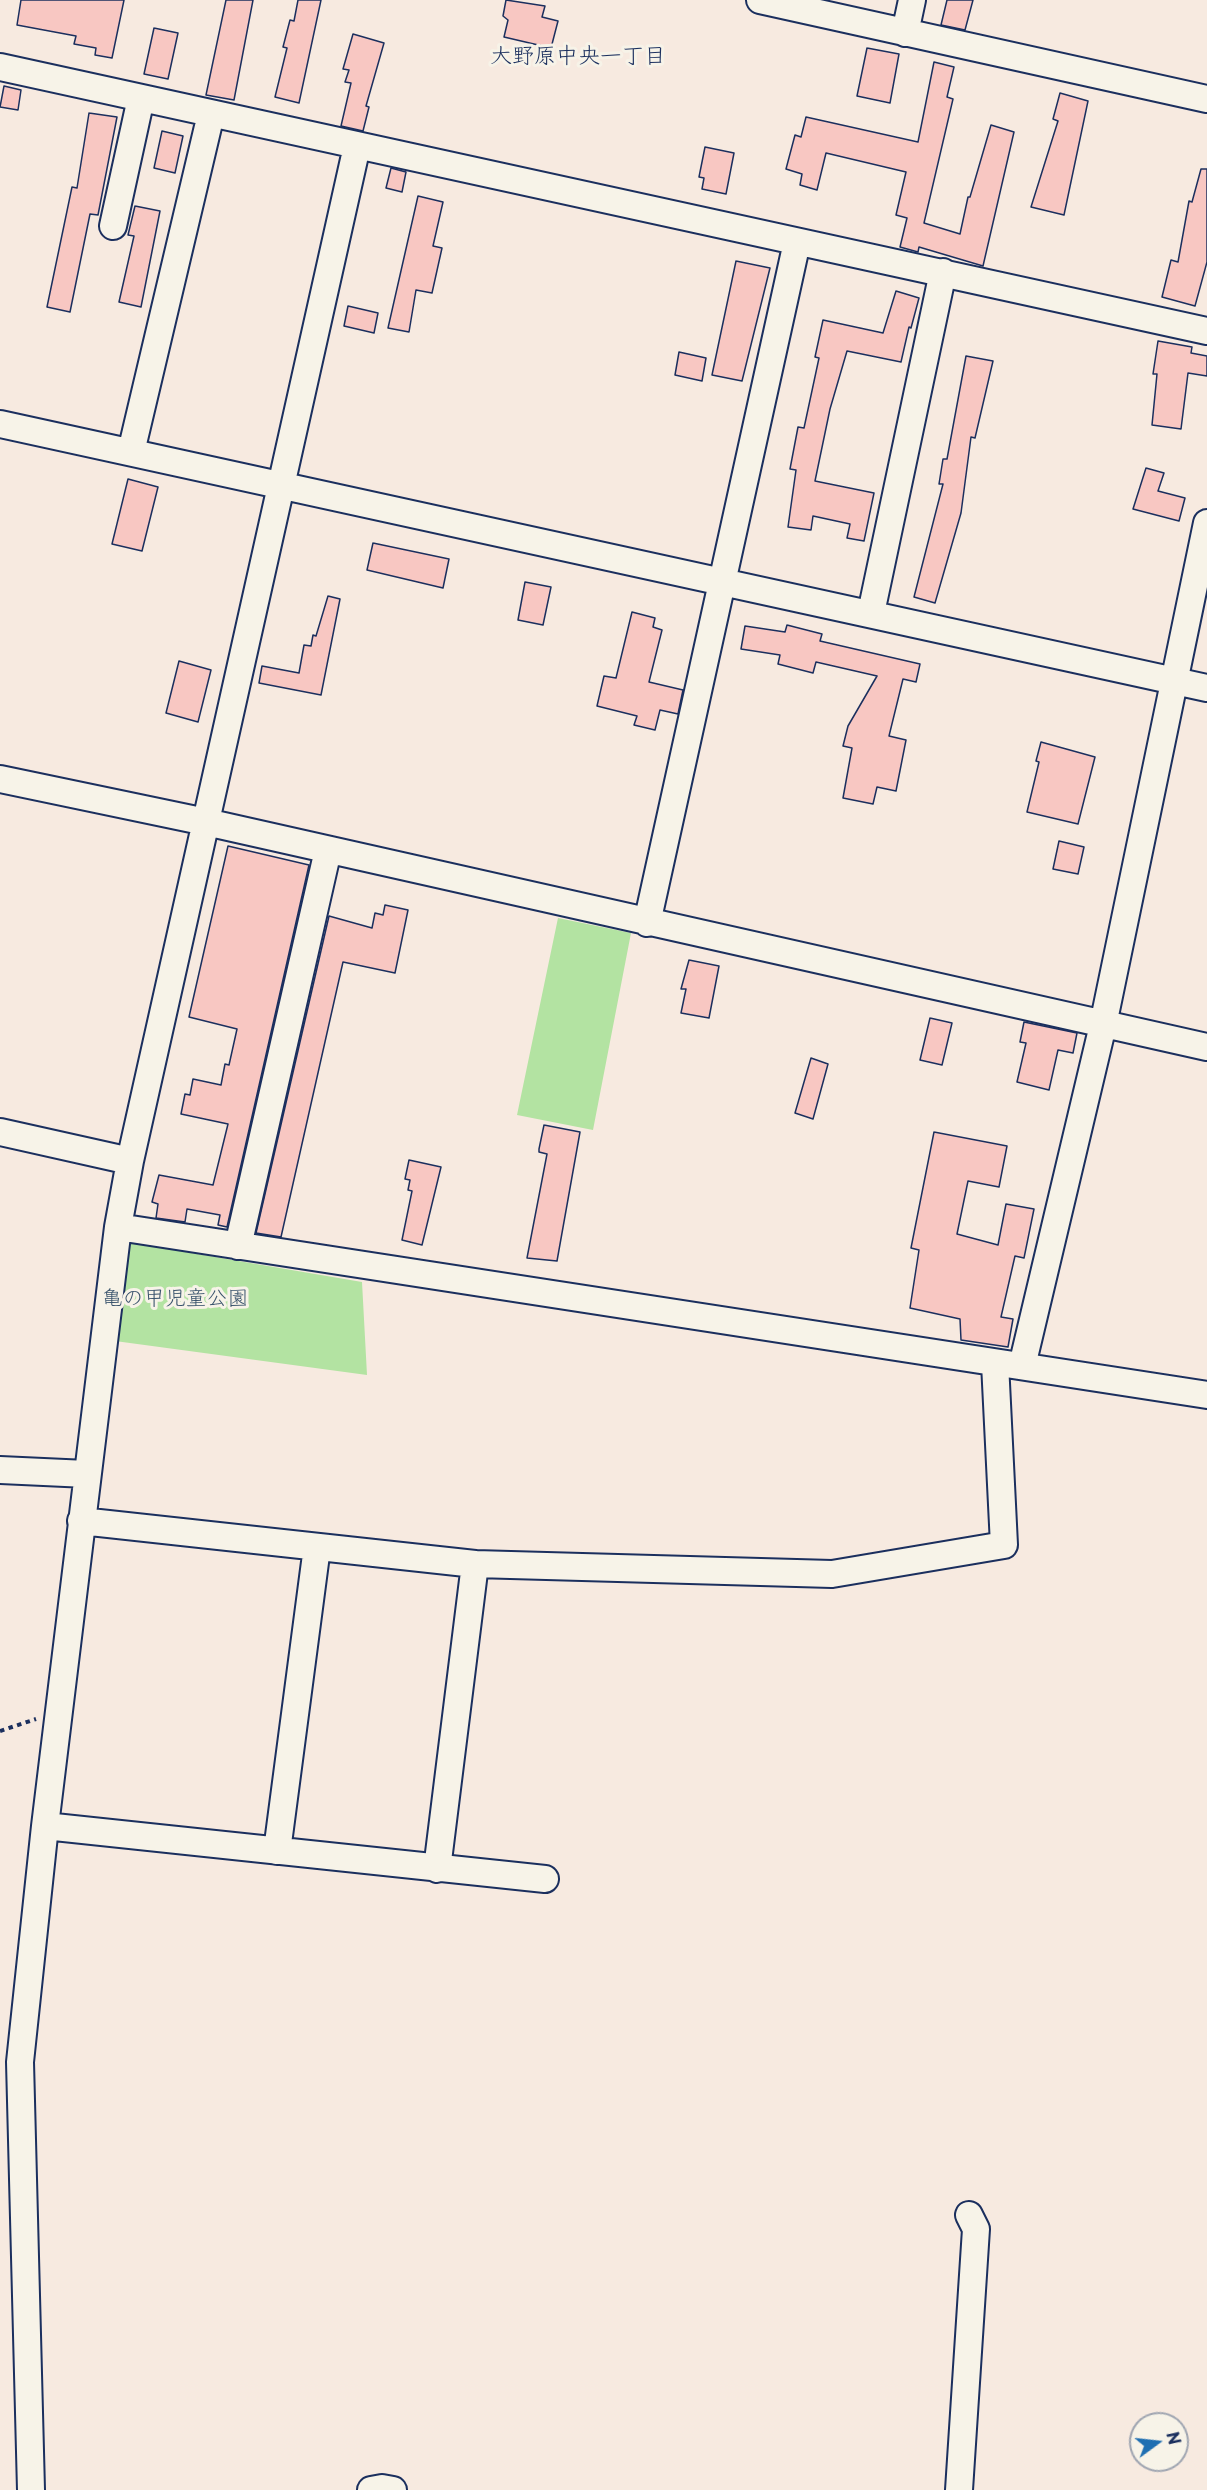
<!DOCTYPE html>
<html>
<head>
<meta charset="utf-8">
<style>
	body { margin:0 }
	#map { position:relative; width:1207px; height:2490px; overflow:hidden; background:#f7eae0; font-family:"Playpen Sans",sans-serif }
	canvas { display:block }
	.north { position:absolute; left:1129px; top:2412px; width:60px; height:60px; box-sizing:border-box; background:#f7f3e8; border:2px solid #9fa5b1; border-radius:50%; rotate:75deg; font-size:16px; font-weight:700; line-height:24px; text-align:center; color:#1b2f5e }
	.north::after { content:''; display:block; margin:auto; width:21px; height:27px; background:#1f6fb2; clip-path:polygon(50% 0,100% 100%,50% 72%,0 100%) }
</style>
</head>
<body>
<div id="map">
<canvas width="1207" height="2490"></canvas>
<div class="north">N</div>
</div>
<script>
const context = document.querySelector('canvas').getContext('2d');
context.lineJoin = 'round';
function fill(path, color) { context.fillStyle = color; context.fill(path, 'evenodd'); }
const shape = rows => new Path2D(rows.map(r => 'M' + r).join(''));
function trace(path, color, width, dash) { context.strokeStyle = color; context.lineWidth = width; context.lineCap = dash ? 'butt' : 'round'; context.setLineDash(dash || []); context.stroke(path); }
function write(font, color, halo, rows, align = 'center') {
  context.font = font + ' "Playpen Sans","Klee One",sans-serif'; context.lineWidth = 6; context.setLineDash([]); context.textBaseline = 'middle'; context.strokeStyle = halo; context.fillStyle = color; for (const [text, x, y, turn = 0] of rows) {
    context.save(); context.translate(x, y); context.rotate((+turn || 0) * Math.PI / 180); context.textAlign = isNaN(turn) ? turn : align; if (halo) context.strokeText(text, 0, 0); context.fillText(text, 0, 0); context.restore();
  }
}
const green = shape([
	[558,918,631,933,593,1130,517,1115],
	[127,1242,362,1282,367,1375,115,1341]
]);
const building = shape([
	[21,0,124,0,112,58,95,55,96,48,74,44,76,36,17,25,21,0],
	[226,0,253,0,234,100,206,95,226,0],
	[298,0,321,0,299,103,275,97,287,48,283,47,290,20,294,21,298,0],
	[506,0,545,6,542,17,558,21,551,48,504,37,508,20,503,16,506,0],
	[947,0,973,0,965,30,941,25,947,0],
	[154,28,178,33,168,79,144,74,154,28],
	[353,34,384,43,366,106,369,107,363,131,341,126,351,83,345,82,349,70,343,69,353,34],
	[867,48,899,54,890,103,857,96,867,48],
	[934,62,954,67,947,97,953,99,924,223,960,234,968,197,970,197,991,125,1014,132,983,266,919,247,918,252,900,247,907,218,896,215,906,172,826,153,817,190,800,185,802,174,786,169,795,135,801,137,806,117,918,142,934,62],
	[4,86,21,90,18,110,0,107,4,86],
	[1060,93,1088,101,1064,215,1031,207,1058,121,1053,119,1060,93],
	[89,113,117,117,98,215,90,214,70,312,47,307,72,187,77,188,89,113],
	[162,131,183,136,175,173,154,168,162,131],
	[705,147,734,153,726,194,702,189,704,178,699,177,705,147],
	[391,168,406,172,402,192,386,188,391,168],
	[1201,169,1207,169,1207,262,1195,306,1162,297,1171,260,1178,262,1189,201,1192,202,1201,169],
	[418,196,443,202,433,246,442,248,432,293,416,290,409,332,388,328,418,196],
	[135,206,160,211,141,307,119,302,134,236,128,235,135,206],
	[736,261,770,268,742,381,712,375,736,261],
	[896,291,919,298,911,328,909,327,901,362,847,351,830,409,815,481,874,493,864,541,847,538,850,524,813,516,811,530,788,527,796,470,790,469,798,427,804,428,819,358,815,357,823,320,883,333,896,291],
	[348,306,378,313,374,333,344,326,348,306],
	[1158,341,1192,347,1191,353,1207,356,1207,376,1188,373,1181,429,1152,425,1157,374,1153,374,1158,341],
	[679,352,706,358,702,381,675,375,679,352],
	[966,356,993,361,975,438,971,437,961,513,935,603,914,597,943,484,939,484,943,459,947,459,966,356],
	[1146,468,1164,473,1158,491,1185,498,1179,521,1133,509,1146,468],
	[128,479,158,487,142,551,112,544,128,479],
	[373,543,449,559,443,588,367,570,373,543],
	[525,582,551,587,543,625,518,620,525,582],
	[328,596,340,599,321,695,259,683,262,666,299,673,304,645,311,646,313,635,316,636,328,596],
	[632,612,655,618,653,627,662,630,649,682,683,690,678,714,660,710,655,730,634,725,637,716,597,706,604,676,616,678,632,612],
	[787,625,822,634,820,641,920,664,916,682,903,679,889,736,906,740,896,791,877,787,873,804,843,798,852,748,843,746,848,726,877,676,816,662,813,673,778,664,780,655,741,649,745,626,785,632,787,625],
	[179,661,211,670,198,722,166,713,179,661],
	[1041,742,1095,757,1078,824,1027,812,1039,762,1036,761,1041,742],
	[1059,841,1084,847,1078,874,1053,869,1059,841],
	[228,846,309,865,227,1227,218,1225,220,1215,187,1209,185,1222,156,1218,158,1204,152,1202,159,1175,213,1185,228,1124,181,1114,185,1094,190,1095,193,1079,221,1085,225,1064,229,1065,237,1029,189,1017,228,846],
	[385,905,408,910,395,973,343,962,281,1237,256,1233,329,916,372,928,375,913,383,915,385,905],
	[689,960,719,966,709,1018,681,1013,686,989,681,989,689,960],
	[930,1018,952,1023,942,1065,920,1060,930,1018],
	[1024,1022,1077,1033,1073,1053,1058,1050,1049,1090,1017,1082,1026,1043,1020,1042,1024,1022],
	[811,1058,828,1064,813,1119,795,1113,811,1058],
	[544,1125,580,1132,557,1261,527,1258,547,1154,539,1152,539,1149,544,1125],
	[934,1132,1007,1146,999,1187,968,1181,957,1234,998,1245,1006,1204,1034,1209,1024,1258,1015,1256,1001,1317,1013,1319,1008,1347,961,1340,960,1319,910,1308,919,1250,911,1248,934,1132],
	[409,1160,441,1167,422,1245,402,1240,412,1191,408,1190,410,1180,405,1179,409,1160]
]);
const path = shape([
	[0,1731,36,1719]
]);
const minor = shape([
	[760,0,1207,99],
	[905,33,912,0],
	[0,67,1207,331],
	[113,226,141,98],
	[0,424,1207,688],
	[131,452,211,114],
	[871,613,943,272],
	[0,779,206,822,1207,1047],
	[647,923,797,242],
	[0,1132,130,1161],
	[118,1227,1207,1395],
	[238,1246,328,850],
	[1022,1366,1103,1025,1207,523],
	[0,1470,87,1474],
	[81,1521,475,1564,832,1574,1004,1545,995,1363],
	[45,1826,545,1879],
	[277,1851,317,1547],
	[437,1869,475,1564],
	[31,2490,20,2062,45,1826,118,1227,130,1161,357,146],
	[371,2490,382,2488,393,2490],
	[959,2490,976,2229,969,2215]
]);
const parkNames = [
	["亀の甲児童公園",175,1299]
];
const neighbourhoodNames = [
	["大野原中央一丁目",578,57]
];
fill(green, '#b3e3a2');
fill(building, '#f8c7c2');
trace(building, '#1b2f5e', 1.5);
trace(minor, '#1b2f5e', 30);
trace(path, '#1b2f5e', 4, [4.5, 4.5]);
trace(minor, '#f7f3e8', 26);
write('21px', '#39536c', '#f7f3e8', parkNames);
write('22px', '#1b2f5e', '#f7f3e8', neighbourhoodNames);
</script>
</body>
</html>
